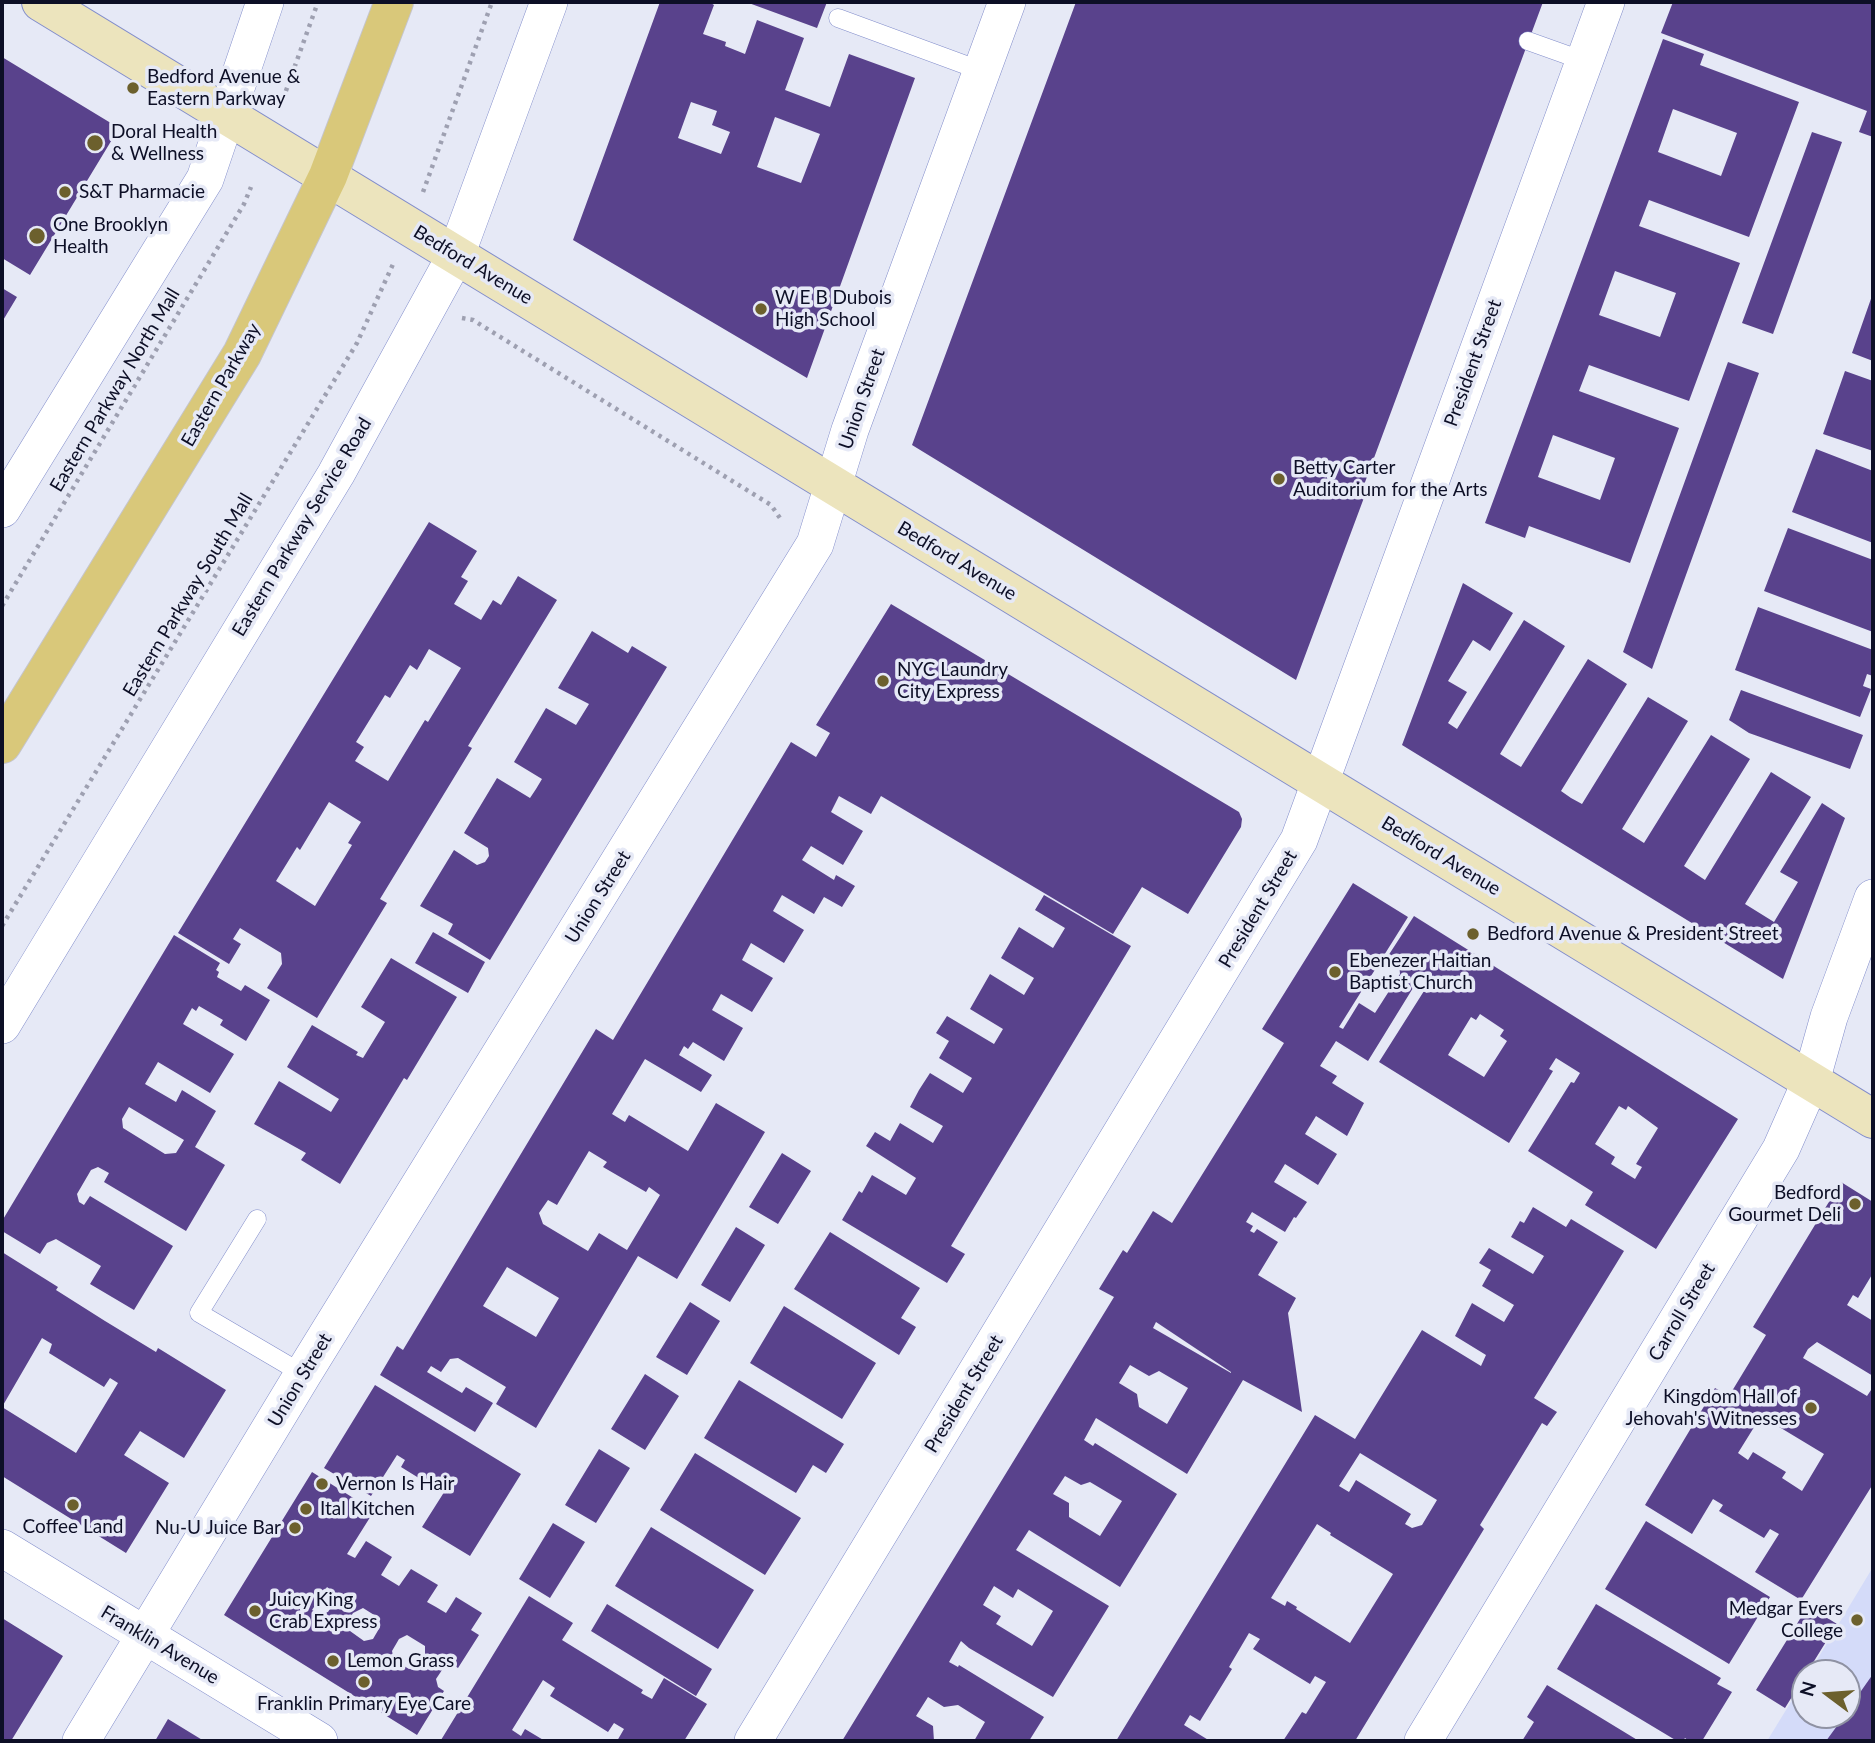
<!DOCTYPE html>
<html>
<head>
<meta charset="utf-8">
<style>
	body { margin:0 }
	#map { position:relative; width:1875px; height:1743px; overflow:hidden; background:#e6e9f6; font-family:Lato,sans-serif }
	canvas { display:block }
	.frame { position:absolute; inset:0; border:4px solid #0d0f26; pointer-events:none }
	.north { position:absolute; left:1791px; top:1659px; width:70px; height:70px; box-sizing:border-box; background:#e6e9f6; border:2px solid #8f92a3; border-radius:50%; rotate:286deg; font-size:19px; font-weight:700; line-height:28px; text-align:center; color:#0d0f26 }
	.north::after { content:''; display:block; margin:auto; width:24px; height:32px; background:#6c602d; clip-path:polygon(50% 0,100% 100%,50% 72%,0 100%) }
</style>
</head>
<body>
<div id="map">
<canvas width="1875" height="1743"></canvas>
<div class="frame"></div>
<div class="north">N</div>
</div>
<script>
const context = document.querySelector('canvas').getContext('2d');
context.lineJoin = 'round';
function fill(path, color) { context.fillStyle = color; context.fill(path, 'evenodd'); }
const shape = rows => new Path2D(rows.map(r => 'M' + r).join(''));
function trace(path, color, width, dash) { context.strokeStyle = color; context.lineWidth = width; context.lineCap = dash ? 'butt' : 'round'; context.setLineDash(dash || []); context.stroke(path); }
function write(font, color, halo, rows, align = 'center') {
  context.font = font + ' Lato,sans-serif'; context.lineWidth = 7; context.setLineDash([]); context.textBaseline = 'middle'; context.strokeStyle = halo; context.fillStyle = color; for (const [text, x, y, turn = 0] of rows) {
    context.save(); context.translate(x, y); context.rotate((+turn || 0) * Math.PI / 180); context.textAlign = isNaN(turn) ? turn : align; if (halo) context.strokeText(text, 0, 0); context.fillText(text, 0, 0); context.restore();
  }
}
const built = shape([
	[1873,1567,1873,1741,1767,1741,1805,1679,1805,1715,1847,1715,1847,1673,1809,1673]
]);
const building = shape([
	[660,2,709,2,714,5,703,34,726,42,725,46,745,54,757,20,804,38,785,90,830,107,849,54,915,78,807,378,573,240],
	[691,102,717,111,712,125,730,132,721,154,678,138],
	[775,117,820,134,801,183,757,167],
	[746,2,827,2,817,28],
	[1076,2,1543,2,1361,493,1365,495,1296,680,912,445],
	[1673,2,1873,2,1873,137,1859,132,1867,111,1661,33],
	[1663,39,1704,54,1700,65,1799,102,1749,237,1649,200,1639,226,1740,263,1689,401,1589,365,1579,391,1679,428,1630,563,1529,526,1525,538,1485,523],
	[1673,109,1737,133,1721,176,1658,152],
	[1615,271,1676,293,1660,337,1599,315],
	[1553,435,1615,458,1600,500,1538,477],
	[2,57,119,128,30,275,2,258],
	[1812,132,1842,142,1773,334,1742,323],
	[2,288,17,297,2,322],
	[1873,293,1873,361,1852,353],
	[1728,362,1759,373,1652,669,1623,652],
	[1845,371,1873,381,1873,451,1823,434],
	[1816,449,1873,471,1873,543,1792,512],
	[429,522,477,551,461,577,468,581,454,604,481,620,493,600,501,605,518,576,557,600,468,746,472,748,380,899,387,903,317,1018,267,988,282,964,281,953,240,928,233,939,241,944,229,964,178,933],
	[429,649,461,668,428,722,425,720,388,781,355,761,364,747,356,742,385,695,390,698,410,665,417,670],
	[329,802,361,822,348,843,352,845,315,906,276,881,297,847,300,850],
	[1788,528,1873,560,1873,632,1764,591],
	[1463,583,1513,613,1490,651,1473,640,1448,681,1467,692,1448,723,1457,729,1524,620,1565,646,1500,754,1511,761,1521,767,1588,659,1627,684,1561,791,1571,798,1582,804,1648,697,1688,721,1622,829,1644,843,1711,735,1750,759,1684,866,1705,880,1771,772,1811,797,1745,904,1774,922,1798,882,1780,872,1822,803,1845,818,1783,979,1402,745],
	[891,604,1239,812,1242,819,1241,827,1188,914,1142,887,1113,934,881,796,871,814,839,796,831,812,863,831,843,865,811,846,802,860,834,880,836,875,855,886,842,907,824,897,814,914,782,895,773,911,804,930,784,963,751,943,742,960,773,978,752,1012,721,994,712,1010,743,1028,724,1061,693,1042,688,1049,684,1046,679,1055,712,1075,701,1092,645,1059,612,1114,625,1122,629,1115,688,1151,716,1103,765,1132,677,1279,638,1256,536,1428,496,1404,506,1387,458,1358,450,1359,441,1372,431,1366,427,1372,462,1393,466,1387,493,1403,475,1432,380,1375,397,1346,403,1350,596,1029,613,1040,791,742,816,757,830,733,816,725],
	[589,1151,607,1162,603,1167,646,1192,649,1187,660,1195,627,1250,599,1233,588,1251,543,1224,539,1213,548,1200,557,1205],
	[507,1267,559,1298,536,1337,483,1306],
	[1758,607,1873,650,1873,676,1867,674,1863,686,1871,689,1860,717,1735,670],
	[592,631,628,653,632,646,667,667,490,960,448,934,453,924,420,906,454,850,477,865,485,862,489,856,488,848,464,833,497,778,530,798,536,789,542,779,514,762,546,708,576,725,589,704,558,688],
	[1741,690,1863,735,1850,769,1749,733,1729,720],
	[1353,883,1408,917,1339,1027,1343,1029,1359,1003,1375,1013,1400,974,1399,963,1388,956,1414,916,1738,1119,1656,1249,1585,1205,1593,1192,1528,1151,1571,1082,1574,1083,1580,1073,1556,1058,1549,1069,1553,1071,1509,1143,1379,1062,1424,991,1427,993,1433,982,1421,975,1368,1061,1336,1041,1320,1066,1337,1076,1332,1083,1364,1103,1347,1136,1316,1116,1305,1134,1337,1154,1318,1185,1285,1164,1274,1182,1307,1202,1296,1218,1294,1217,1285,1232,1252,1212,1246,1222,1253,1226,1250,1231,1254,1233,1257,1229,1278,1242,1258,1275,1296,1298,1288,1313,1302,1412,1243,1380,1187,1474,1096,1418,1084,1440,1093,1446,1095,1443,1177,1494,1120,1587,1029,1530,1016,1550,1109,1606,1053,1697,969,1648,961,1641,949,1662,958,1667,959,1665,1044,1717,1029,1741,974,1741,985,1722,958,1705,944,1707,928,1697,916,1716,933,1726,934,1741,842,1741,1114,1297,1099,1289,1123,1250,1127,1253,1153,1211,1172,1223,1284,1043,1262,1029],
	[1480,1014,1504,1030,1500,1036,1507,1041,1484,1077,1448,1055,1471,1017,1476,1020],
	[1619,1106,1626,1110,1628,1106,1658,1128,1636,1164,1642,1167,1635,1179,1611,1164,1615,1157,1595,1144],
	[1156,1322,1231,1372,1231,1373,1153,1328],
	[1130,1365,1149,1376,1159,1371,1188,1388,1167,1424,1139,1407,1137,1394,1119,1383],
	[1065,1476,1081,1485,1090,1482,1122,1501,1100,1536,1069,1517,1069,1503,1053,1494],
	[994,1586,1013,1598,1018,1589,1053,1611,1032,1646,996,1624,1001,1616,983,1605],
	[1044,895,1131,946,951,1246,965,1254,947,1283,842,1220,859,1191,862,1193,872,1175,906,1195,916,1178,866,1146,875,1132,890,1141,900,1123,933,1143,943,1126,910,1107,919,1090,930,1073,963,1093,972,1078,939,1058,949,1041,936,1033,947,1016,994,1044,1003,1029,970,1009,990,974,1024,995,1034,978,1001,958,1019,927,1053,948,1065,928,1035,910],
	[433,932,485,962,468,993,415,963],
	[174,935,220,963,216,970,219,972,217,977,241,991,245,985,270,1000,246,1041,220,1025,223,1020,199,1006,196,1011,192,1008,183,1024,234,1054,210,1093,158,1062,145,1084,176,1102,182,1090,216,1111,195,1147,225,1165,186,1231,104,1182,109,1173,98,1167,91,1170,77,1194,79,1202,84,1205,90,1196,173,1246,134,1310,90,1284,101,1266,56,1239,47,1243,40,1254,2,1231,2,1221],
	[129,1107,184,1140,176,1153,165,1154,123,1128,122,1119],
	[391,958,457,997,407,1080,404,1078,340,1184,301,1160,306,1153,254,1124,279,1081,331,1112,339,1099,287,1067,312,1025,358,1052,356,1055,363,1058,385,1022,361,1007],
	[782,1153,811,1171,778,1224,749,1207],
	[1841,1182,1873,1202,1873,1273,1858,1298,1853,1295,1847,1305,1873,1321,1873,1376,1817,1342,1808,1349,1803,1358,1867,1396,1873,1387,1873,1484,1801,1600,1755,1572,1779,1534,1770,1529,1764,1538,1719,1511,1723,1505,1713,1499,1692,1534,1645,1505,1715,1388,1729,1396,1766,1335,1753,1327],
	[1761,1416,1824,1454,1802,1491,1782,1478,1786,1472,1753,1452,1748,1460,1738,1453],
	[1533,1207,1566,1227,1571,1219,1624,1251,1534,1398,1557,1412,1547,1426,1542,1423,1480,1525,1484,1529,1355,1741,1283,1741,1302,1712,1306,1714,1326,1682,1315,1676,1310,1684,1253,1649,1260,1639,1249,1633,1229,1667,1232,1669,1200,1721,1190,1715,1184,1725,1210,1741,1116,1741,1315,1415,1355,1439,1422,1330,1481,1366,1486,1355,1455,1336,1472,1303,1504,1322,1514,1305,1482,1286,1491,1270,1479,1263,1489,1248,1533,1274,1544,1256,1511,1237,1520,1221,1524,1223],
	[1360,1453,1437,1500,1422,1525,1412,1528,1405,1524,1411,1514,1356,1480,1349,1492,1339,1486],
	[1317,1524,1331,1533,1330,1535,1393,1574,1350,1643,1296,1609,1297,1607,1287,1601,1285,1606,1271,1598],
	[736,1227,765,1245,730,1302,701,1285],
	[830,1232,920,1288,901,1318,916,1327,899,1355,794,1289],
	[2,1252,58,1287,56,1290,105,1321,156,1352,158,1348,226,1390,184,1458,140,1431,124,1455,169,1483,126,1553,2,1476,2,1407,76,1453,118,1383,110,1378,104,1387,49,1353,52,1344,42,1338,2,1407],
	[690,1302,720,1321,687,1375,656,1357],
	[784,1306,876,1363,842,1419,750,1363],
	[645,1374,679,1396,645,1450,611,1429],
	[739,1380,844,1444,826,1473,813,1465,796,1493,704,1438],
	[375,1385,521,1474,470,1556,422,1527,448,1486,439,1481,435,1488,401,1467,405,1460,397,1455,371,1496,324,1468],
	[599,1449,630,1468,596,1523,565,1505],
	[695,1453,801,1518,765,1575,660,1510],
	[312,1472,374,1511,347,1554,355,1558,366,1541,392,1557,381,1575,399,1586,411,1569,438,1585,427,1602,436,1607,446,1613,456,1597,482,1613,471,1630,479,1635,458,1668,452,1664,444,1667,436,1679,438,1687,444,1691,417,1735,224,1615],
	[327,1587,332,1591,335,1601,328,1612,319,1614,312,1610],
	[363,1608,379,1618,380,1627,373,1639,364,1641,350,1631,346,1624,353,1613],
	[407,1635,425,1646,425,1656,418,1667,409,1669,394,1660,392,1651,399,1639],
	[1646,1521,1770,1597,1729,1664,1605,1589],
	[553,1523,585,1542,550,1598,519,1579],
	[651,1527,754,1590,718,1649,615,1586],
	[529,1596,573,1623,562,1640,643,1690,641,1693,652,1699,664,1678,707,1704,684,1741,617,1741,624,1729,614,1723,608,1732,550,1696,555,1688,543,1680,512,1730,521,1736,525,1729,545,1741,441,1740],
	[607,1604,712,1669,696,1696,591,1631],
	[1596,1604,1721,1678,1717,1684,1732,1692,1702,1741,1689,1741,1685,1738,1683,1741,1677,1741,1557,1669],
	[1808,1606,1837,1624,1785,1708,1756,1690],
	[2,1618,63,1656,11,1741,2,1741],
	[1873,1674,1873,1741,1826,1741,1845,1715,1847,1715,1847,1711],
	[1547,1685,1639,1741,1522,1741,1534,1722,1527,1717],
	[168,1719,204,1741,155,1741]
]);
const path = shape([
	[283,99,318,2],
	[423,192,492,2],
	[462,318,473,320,771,505,782,521],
	[2,606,244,204,251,187],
	[2,926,357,343,394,262]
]);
const lane = shape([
	[838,18,982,71],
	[1528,41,1584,61],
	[257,1219,199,1313,303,1374]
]);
const street = shape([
	[2,509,205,179,265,2],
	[2,1025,336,474,456,255,549,2],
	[2,1548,319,1741],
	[81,1741,303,1374,815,544,850,430,1007,2],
	[753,1741,1299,840,1606,2],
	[1423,1741,1781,1149,1811,1081,1829,1017,1873,898]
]);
const secondary = shape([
	[41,2,1873,1119]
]);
const primary = shape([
	[2,744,242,354,328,176,394,2]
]);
const markers = [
	[133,88,7,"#6c602d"],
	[95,143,9,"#6c602d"],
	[65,192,7,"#6c602d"],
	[37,236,9,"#6c602d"],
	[761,309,7,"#6c602d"],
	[1279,479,7,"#6c602d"],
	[883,681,7,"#6c602d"],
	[1473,934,7,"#6c602d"],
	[1335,972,7,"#6c602d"],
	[1855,1204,7,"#6c602d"],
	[1811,1408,7,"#6c602d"],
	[322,1484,7,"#6c602d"],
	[73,1505,7,"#6c602d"],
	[306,1509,7,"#6c602d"],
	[295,1528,7,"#6c602d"],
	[255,1611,7,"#6c602d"],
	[1857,1620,7,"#6c602d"],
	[333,1661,7,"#6c602d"],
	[364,1682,7,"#6c602d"]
];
const poiNames = [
	["Bedford Avenue &",147,77],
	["Eastern Parkway",147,99],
	["Doral Health",111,132],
	["& Wellness",111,154],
	["S&T Pharmacie",79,192],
	["One Brooklyn",53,225],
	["Health",53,247],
	["W E B Dubois",775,298],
	["High School",775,320],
	["Betty Carter",1293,468],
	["Auditorium for the Arts",1293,490],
	["NYC Laundry",897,670],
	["City Express",897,692],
	["Bedford Avenue & President Street",1487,934],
	["Ebenezer Haitian",1349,961],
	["Baptist Church",1349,983],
	["Bedford",1841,1193,"right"],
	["Gourmet Deli",1841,1215,"right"],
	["Kingdom Hall of",1797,1397,"right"],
	["Jehovah's Witnesses",1797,1419,"right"],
	["Vernon Is Hair",336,1484],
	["Ital Kitchen",320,1509],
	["Coffee Land",73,1527,"center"],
	["Nu-U Juice Bar",281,1528,"right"],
	["Juicy King",269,1600],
	["Crab Express",269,1622],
	["Medgar Evers",1843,1609,"right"],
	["College",1843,1631,"right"],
	["Lemon Grass",347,1661],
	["Franklin Primary Eye Care",364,1704,"center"]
];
const streetNames = [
	["Bedford Avenue",473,265,31],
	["President Street",1473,363,-70],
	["Eastern Parkway",221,385,-60],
	["Eastern Parkway North Mall",115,390,-59],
	["Union Street",862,399,-71],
	["Eastern Parkway Service Road",302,527,-59],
	["Bedford Avenue",957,561,31],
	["Eastern Parkway South Mall",188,595,-59],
	["Bedford Avenue",1441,856,31],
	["Union Street",598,897,-58],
	["President Street",1258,909,-59],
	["Carroll Street",1682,1312,-59],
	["Union Street",300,1380,-59],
	["President Street",964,1394,-59],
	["Franklin Avenue",160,1645,31]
];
fill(built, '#d4dbf9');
fill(building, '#59428c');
trace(lane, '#828dcb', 19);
trace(street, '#828dcb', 38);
trace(secondary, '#828dcb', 40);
trace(primary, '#c5c5cb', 40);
trace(path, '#9ea0b1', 4.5, [3.5, 5]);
trace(lane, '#fff', 18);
trace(street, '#fff', 37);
trace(secondary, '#ece4bd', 38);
trace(primary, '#d9c87a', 38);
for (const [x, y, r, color] of markers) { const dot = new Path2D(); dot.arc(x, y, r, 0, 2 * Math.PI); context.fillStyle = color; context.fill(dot); trace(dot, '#e6e9f6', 2.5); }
write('19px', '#0d0f26', '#e6e9f6', poiNames, 'left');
write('19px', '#0d0f26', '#e6e9f6', streetNames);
</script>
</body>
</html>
